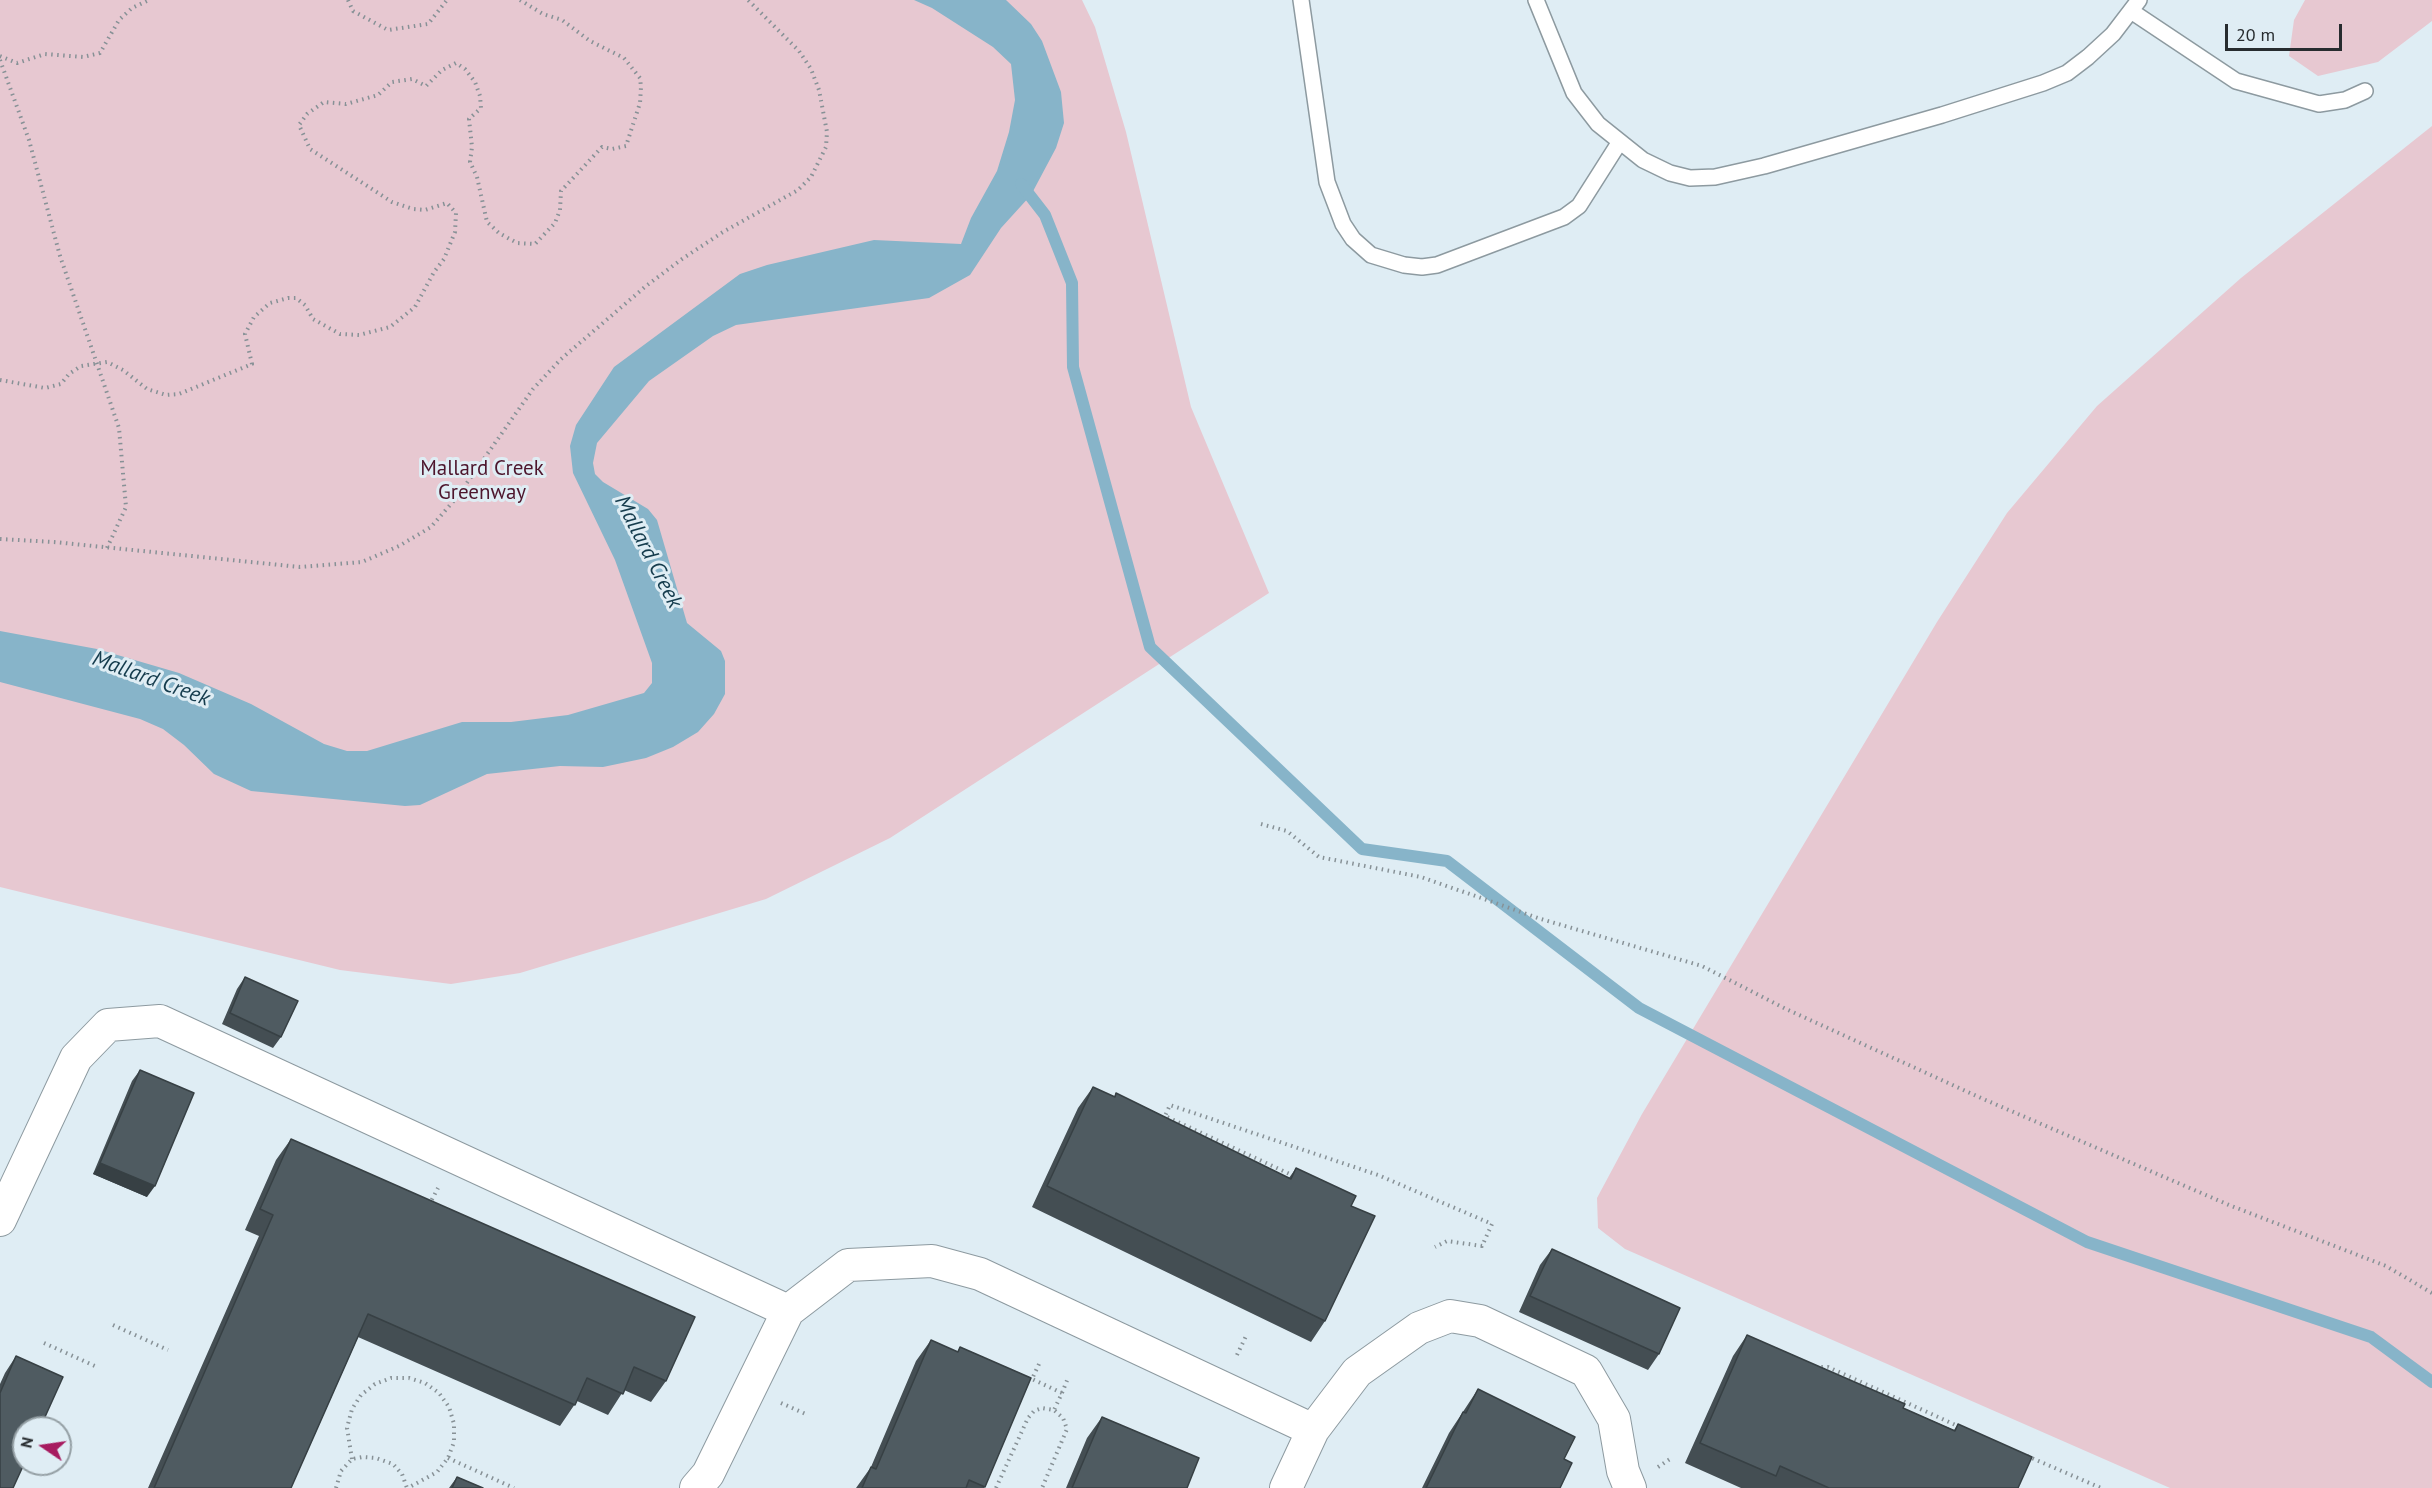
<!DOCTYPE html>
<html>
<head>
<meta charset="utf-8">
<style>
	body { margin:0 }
	#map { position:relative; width:2432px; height:1488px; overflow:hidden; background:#dfedf4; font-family:"PT Sans",sans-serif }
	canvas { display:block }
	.north { position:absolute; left:12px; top:1416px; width:60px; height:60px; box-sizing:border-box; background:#dfedf4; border:2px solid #95a0a5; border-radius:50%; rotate:283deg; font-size:16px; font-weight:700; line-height:24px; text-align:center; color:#272c2f }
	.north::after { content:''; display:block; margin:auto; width:21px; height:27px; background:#a71b5f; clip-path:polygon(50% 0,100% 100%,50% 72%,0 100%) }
	.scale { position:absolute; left:2225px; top:24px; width:117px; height:27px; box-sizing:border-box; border:3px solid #272c2f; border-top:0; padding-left:8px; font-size:18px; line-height:21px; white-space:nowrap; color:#272c2f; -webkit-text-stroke:4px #dfedf4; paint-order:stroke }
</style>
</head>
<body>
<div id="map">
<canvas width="2432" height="1488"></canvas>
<div class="north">N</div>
<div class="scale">20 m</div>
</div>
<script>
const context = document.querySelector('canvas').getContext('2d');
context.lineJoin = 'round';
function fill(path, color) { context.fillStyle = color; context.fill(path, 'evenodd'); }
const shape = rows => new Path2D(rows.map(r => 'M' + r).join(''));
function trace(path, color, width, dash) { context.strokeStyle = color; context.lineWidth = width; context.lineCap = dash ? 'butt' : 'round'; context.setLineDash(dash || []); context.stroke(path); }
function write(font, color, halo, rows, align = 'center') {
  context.font = font + ' "PT Sans",sans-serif'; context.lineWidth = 6; context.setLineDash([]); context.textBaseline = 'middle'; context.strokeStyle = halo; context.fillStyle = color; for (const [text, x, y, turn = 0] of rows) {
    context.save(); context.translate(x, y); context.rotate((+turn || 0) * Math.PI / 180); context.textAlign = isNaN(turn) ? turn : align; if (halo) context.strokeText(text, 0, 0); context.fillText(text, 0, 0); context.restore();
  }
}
const green = shape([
	[0,0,1082,0,1095,27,1126,132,1191,407,1269,593,890,838,766,899,520,973,451,984,340,970,0,887],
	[2305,0,2432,0,2432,21,2378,62,2318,76,2289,56,2294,20],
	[2432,126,2432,1488,2170,1488,1625,1249,1598,1228,1597,1198,1642,1114,1937,622,2007,513,2097,406,2241,278]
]);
const water = shape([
	[914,0,1006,0,1031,24,1042,41,1061,92,1064,123,1056,148,1031,195,1001,228,970,275,929,298,736,325,713,336,649,381,597,443,593,463,595,474,603,482,648,509,657,520,687,623,721,651,725,661,725,694,714,714,698,732,673,747,646,758,603,767,560,766,487,774,420,805,405,806,251,791,214,774,184,745,163,729,140,719,0,682,0,631,97,649,179,673,251,704,324,744,347,751,367,751,462,722,511,722,568,715,644,693,652,683,652,663,615,560,573,473,570,446,576,425,614,367,740,274,767,265,874,240,961,244,971,218,997,171,1009,132,1015,100,1011,64,993,47,932,8]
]);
const stream = shape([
	[1021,184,1045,215,1072,283,1073,367,1150,647,1362,849,1447,861,1639,1008,2087,1242,2371,1337,2432,1382]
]);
const path = shape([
	[348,0,353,11,388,30,428,24,447,0],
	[0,56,17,63,45,54,83,57,100,53,119,20,132,8,149,0],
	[0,60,29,140,60,256,119,428,126,507,107,548],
	[0,380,45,388,61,384,69,374,81,366,107,362,123,370,147,389,166,395,179,394,252,364,245,334,254,317,270,303,288,298,296,298,305,305,313,319,340,334,359,335,390,327,415,307,434,272,444,259,455,232,456,213,447,203,425,210,413,209,392,202,310,149,299,125,307,114,324,102,346,104,378,95,392,82,412,79,426,86,442,70,456,63,465,69,475,82,480,96,481,108,469,119,472,147,470,162,477,177,487,222,499,233,517,243,535,244,555,223,560,210,561,191,602,147,612,149,626,146,640,103,641,87,640,78,624,58,590,41,562,20,543,14,520,0],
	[0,539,54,542,300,567,362,562,399,546,431,527,457,497,533,389,561,359,646,286,682,259,723,232,798,190,811,177,826,147,827,132,819,90,811,69,799,51,748,0],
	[1261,824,1287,831,1319,857,1421,877,1541,919,1702,966,1786,1009,1981,1098,2229,1205,2386,1266,2432,1293],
	[1294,1176,1165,1116,1170,1105,1378,1175,1492,1224,1482,1246,1447,1241,1435,1247],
	[429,1205,438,1188],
	[113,1325,168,1350],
	[44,1343,95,1366],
	[1237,1355,1247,1334],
	[1039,1364,1032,1379,1062,1393,1054,1410],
	[1817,1371,1821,1367,1828,1367,1960,1427],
	[1062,1393,1068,1378],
	[781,1403,808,1415],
	[2027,1456,2101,1488],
	[448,1458,514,1488],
	[352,1459,347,1428,352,1409,361,1395,375,1384,391,1378,409,1378,425,1383,439,1393,449,1407,454,1424,454,1442,448,1458,437,1472,408,1488],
	[1658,1467,1670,1459],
	[336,1488,341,1471,352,1459,363,1457,376,1458,393,1464,402,1474,407,1488],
	[996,1488,1028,1418,1034,1411,1042,1408,1054,1410,1063,1418,1067,1429,1042,1488]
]);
const lane = shape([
	[1301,0,1327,182,1343,224,1353,239,1371,255,1404,265,1422,267,1437,265,1564,217,1579,206,1619,143],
	[1536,0,1574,93,1598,124,1643,160,1670,173,1690,178,1715,177,1764,166,1942,115,2043,83,2067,73,2088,57,2113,34,2139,0],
	[2131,11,2236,81,2319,104,2345,100,2365,91]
]);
const street = shape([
	[0,1220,76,1058,108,1025,160,1021,788,1311],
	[1313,1430,1357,1372,1419,1328,1450,1316,1480,1321,1586,1371,1614,1419,1623,1471,1630,1488],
	[696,1488,708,1474,788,1311,848,1265,932,1261,980,1274,1313,1430,1286,1488]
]);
const wall = shape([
	[245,977,281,1037,273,1048,222,1024,237,989],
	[140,1070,147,1197,93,1174,132,1081],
	[1093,1087,1114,1097,1116,1093,1289,1178,1296,1168,1351,1206,1325,1321,1311,1342,1032,1207,1078,1108],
	[291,1139,666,1381,651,1402,624,1390,608,1415,577,1401,560,1426,358,1337,291,1488,148,1488,259,1236,245,1230,276,1160],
	[1552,1249,1659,1354,1648,1370,1519,1312,1540,1265],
	[1747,1335,1903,1408,1954,1430,1958,1424,2018,1488,1741,1488,1685,1463,1733,1356],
	[931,1340,957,1352,960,1347,1031,1378,984,1488,856,1488,871,1467,916,1361],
	[16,1356,0,1488,0,1384,5,1373],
	[1478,1389,1564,1459,1560,1488,1422,1488,1449,1433],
	[1102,1417,1187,1488,1066,1488,1087,1438],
	[457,1477,483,1488,449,1488]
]);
const shadedWall = shape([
	[100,1163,155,1186,147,1197,93,1174]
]);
const building = shape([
	[245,977,298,1001,281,1037,230,1013,245,977],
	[140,1070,194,1093,155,1186,100,1163,140,1070],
	[1093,1087,1115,1097,1116,1093,1291,1179,1296,1168,1356,1196,1351,1206,1375,1216,1325,1321,1047,1186,1093,1087],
	[291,1139,695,1317,666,1381,634,1367,623,1394,587,1378,575,1405,368,1314,291,1488,154,1488,273,1215,260,1209,291,1139],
	[1552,1249,1680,1308,1659,1354,1530,1296,1552,1249],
	[1747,1335,1905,1404,1903,1408,1955,1431,1958,1424,2032,1457,2018,1488,1829,1488,1780,1466,1776,1476,1700,1443,1747,1335],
	[931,1340,958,1352,960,1347,1031,1378,985,1487,969,1480,966,1488,862,1488,871,1467,876,1469,931,1340],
	[16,1356,63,1377,40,1428,24,1428,24,1464,13,1488,0,1488,0,1393,16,1356],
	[1478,1389,1575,1437,1564,1459,1572,1463,1560,1488,1426,1488,1463,1412,1466,1413,1478,1389],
	[1102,1417,1199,1458,1187,1488,1072,1488,1102,1417],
	[457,1477,483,1488,452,1488,457,1477]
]);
const parkNames = [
	["Mallard Creek",482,469],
	["Greenway",482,493]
];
const waterNames = [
	["Mallard Creek",648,552,63],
	["Mallard Creek",151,679,20]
];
fill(green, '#e7c8d1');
fill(water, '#87b4c9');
trace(stream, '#87b4c9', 12);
trace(lane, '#8d9aa0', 18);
trace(street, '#8d9aa0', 34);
trace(path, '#879196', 4, [1.5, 4.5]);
trace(lane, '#fff', 15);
trace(street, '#fff', 32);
fill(wall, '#444e53');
fill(shadedWall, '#374044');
fill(building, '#4f5b61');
trace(building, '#374044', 1.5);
write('21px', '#4d162d', '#dfedf4', parkNames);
write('italic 22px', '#153c4d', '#dfedf4', waterNames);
</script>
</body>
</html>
